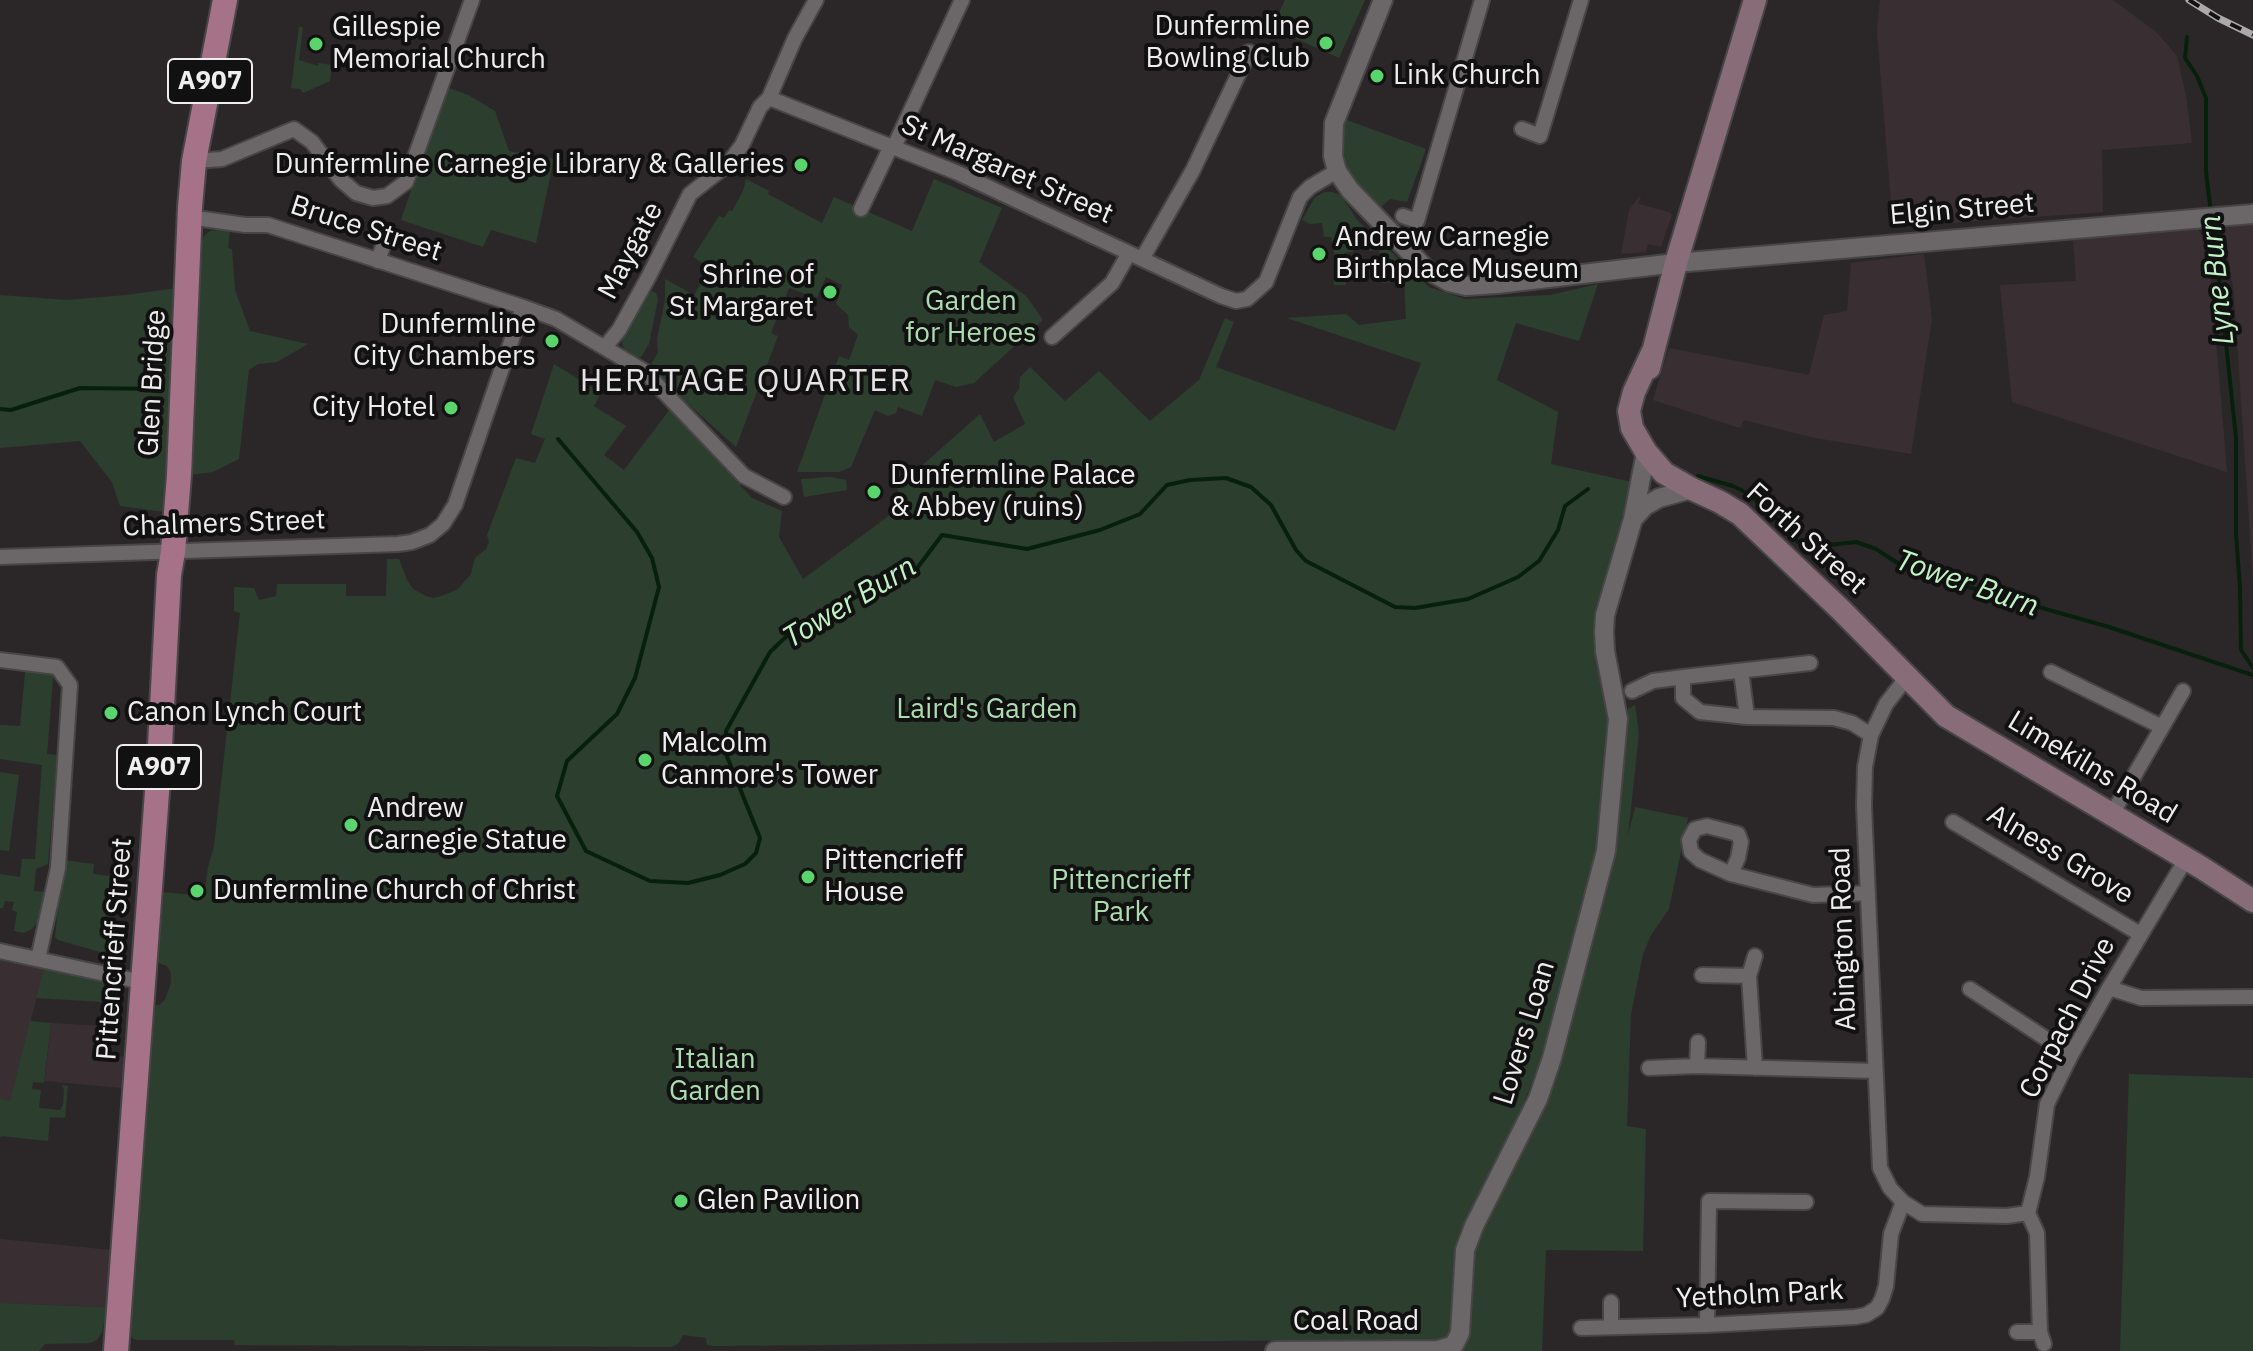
<!DOCTYPE html>
<html>
<head>
<meta charset="utf-8">
<style>
	body { margin:0 }
	canvas { display:block; background:#2b2729 }
</style>
</head>
<body>
<canvas width="2253" height="1351"></canvas>
<script>
const context = document.querySelector('canvas').getContext('2d');
context.lineJoin = 'round';
function fill(path, color) { context.fillStyle = color; context.fill(path, 'evenodd'); }
const shape = rows => new Path2D(rows.map(r => 'M' + r).join(''));
function trace(path, color, width, dash) { context.strokeStyle = color; context.lineWidth = width; context.lineCap = dash ? 'butt' : 'round'; context.setLineDash(dash || []); context.stroke(path); }
function write(font, color, halo, rows, align = 'center') {
  context.font = font + ' "IBM Plex Sans",sans-serif'; context.lineWidth = 8; context.setLineDash([]); context.textBaseline = 'middle'; context.strokeStyle = halo; context.fillStyle = color; for (const [text, x, y, turn = 0] of rows) {
    context.save(); context.translate(x, y); context.rotate((+turn || 0) * Math.PI / 180); context.textAlign = isNaN(turn) ? turn : align; if (halo) context.strokeText(text, 0, 0); context.fillText(text, 0, 0); context.restore();
  }
}
const built = shape([
	[1880,0,2113,0,2156,32,2177,56,2186,96,2192,143,2102,150,2103,212,1893,227,1877,31],
	[1641,195,1638,204,1669,212,1672,215,1661,247,1648,244,1646,252,1621,254,1629,210],
	[2253,221,2253,580,2234,294,2223,224],
	[2196,225,2208,247,2227,472,2012,402,2000,285,2076,281,2073,240],
	[1924,254,1932,319,1911,454,1810,437,1744,420,1740,428,1653,400,1669,348,1809,375,1824,315,1847,311,1851,263],
	[0,956,45,965,10,1101,0,1098],
	[51,1023,102,1026,100,1054,125,1057,122,1088,45,1081],
	[0,1239,111,1250,107,1307,0,1303]
]);
const green = shape([
	[1285,0,1365,0,1339,58,1272,28],
	[299,27,303,27,299,60,318,66,318,63,332,65,330,81,303,93,300,89,291,88],
	[446,87,468,95,495,111,509,151,554,159,536,243,491,230,483,247,401,220],
	[1344,119,1426,149,1407,202,1390,199,1380,208,1368,199,1348,171,1341,143],
	[746,179,769,191,768,194,822,223,834,197,912,231,934,179,1002,208,979,262,1026,296,1043,320,974,383,956,387,935,380,922,416,898,407,896,413,888,416,875,410,851,467,839,472,797,472,839,356,849,360,858,335,849,327,848,315,836,304,842,285,826,277,817,298,789,288,771,333,778,336,736,447,658,377,661,369,651,364,658,353,657,339,665,300,665,279,694,295,710,268,693,257,719,216,724,218,729,210,732,211,743,191],
	[1325,192,1332,192,1341,195,1357,220,1429,287,1465,299,1550,295,1598,284,1579,341,1516,323,1497,380,1558,412,1551,464,1632,482,1596,612,1597,666,1609,712,1599,847,1542,1057,1516,1122,1459,1235,1453,1333,1448,1339,1439,1342,1327,1340,713,1346,707,1345,706,1338,683,1335,679,1343,672,1347,235,1345,234,1340,137,1340,132,1338,128,1328,151,1006,159,1005,165,1000,171,983,171,973,167,966,156,962,162,892,204,896,208,867,214,846,240,613,234,611,234,587,254,588,259,600,276,596,277,584,346,584,346,596,386,596,387,559,399,559,407,580,413,589,426,596,433,598,442,596,458,589,471,574,475,558,486,549,489,542,487,535,516,458,535,463,545,439,531,434,554,364,601,393,594,406,626,426,604,455,624,470,670,409,752,498,782,511,779,537,803,579,905,504,895,484,908,478,980,414,994,442,1025,424,1013,397,1019,389,1020,377,1030,367,1065,401,1099,371,1150,421,1199,380,1225,318,1234,322,1216,367,1395,431,1421,363,1287,318,1346,314,1359,325,1406,319,1404,281,1382,283,1379,250,1369,251,1368,244,1352,246,1353,252,1344,253,1346,285,1334,285,1333,258,1335,257,1331,237,1324,237,1322,223,1310,224,1302,220,1315,197],
	[218,230,230,231,228,248,232,249,235,290,250,331,308,344,277,362,258,364,249,370,239,459,213,472,167,478,165,512,120,506,112,482,80,441,0,448,0,295,67,300,126,295,199,285,201,245,204,236,210,231],
	[652,291,656,293,658,299,649,344,641,357,637,357,625,350,622,344,623,336,647,294],
	[830,477,846,480,847,490,804,497,801,479],
	[26,663,54,666,47,754,57,755,48,864,36,869,34,891,45,892,41,917,32,929,24,933,14,931,17,912,12,910,14,902,5,901,3,908,0,908,0,874,20,877,22,859,35,859,42,765,0,759,0,725,20,726],
	[1635,705,1639,733,1628,836,1635,807,1688,818,1669,909,1651,935,1643,954,1631,1014,1627,1126,1646,1129,1643,1251,1546,1250,1542,1351,1459,1351,1465,1250,1559,1059,1616,850,1628,709],
	[0,772,19,775,9,851,0,850],
	[63,860,94,864,93,874,117,877,111,912,106,912,106,917,111,917,110,928,104,928,104,932,109,933,107,954,58,940,55,937],
	[45,965,105,978,103,1002,36,998],
	[30,1021,51,1023,44,1083,33,1082,32,1089,41,1090,39,1108,60,1110,63,1105,64,1089,62,1085,68,1086,65,1118,50,1117,48,1141,1,1136,0,1138,0,1098,10,1101],
	[2129,1074,2253,1078,2253,1351,2120,1351],
	[0,1303,75,1306,107,1307,102,1332,97,1340,90,1343,45,1344,39,1351,0,1351]
]);
const stream = shape([
	[2187,37,2185,58,2197,76,2206,98,2206,172,2211,213],
	[2213,221,2236,438,2236,534,2240,588,2241,650,2253,668],
	[0,409,11,410,80,388,163,389],
	[558,439,637,532,652,558,659,587,635,678,617,714,567,761,557,796,586,851,650,881,688,883,720,875,745,864,756,853,760,838,726,754,726,731,770,652,793,630,873,588,899,580,915,571,942,535,1027,549,1100,530,1140,514,1167,485,1190,480,1226,478,1251,487,1271,505,1296,550,1306,561,1395,607,1415,608,1468,599,1518,577,1539,561,1558,530,1565,506,1588,489],
	[1698,476,1733,486,1747,493,1772,514,1798,542,1810,547,1856,542,1876,549,1899,564,1954,583,2109,627,2253,675]
]);
const minor = shape([
	[769,98,958,173,1221,296,1236,301,1247,299,1266,282,1300,197,1310,187,1337,171],
	[1522,129,1540,136,1581,0],
	[894,147,962,0],
	[194,161,222,159,294,129,312,142,341,180,356,193,373,198,387,196,406,182,472,0],
	[861,209,891,146],
	[1403,216,1417,221,1482,0],
	[189,217,245,225,268,225,523,307,556,319,644,371,744,476,784,497],
	[1142,259,1193,170,1249,52],
	[378,261,386,237],
	[1052,337,1112,283,1129,253],
	[605,347,619,330,649,276,690,194,728,164,742,145,760,107,769,98,795,38,816,0],
	[0,557,398,544,412,542,430,535,443,524,455,505,523,307],
	[0,660,57,667,70,685,58,868,38,959],
	[1741,671,1747,717],
	[2051,672,2162,727],
	[1683,677,1810,663],
	[1907,677,1886,704,1871,735,1865,767,1864,806,1880,1168,1890,1188,1903,1202,1922,1214,2007,1216,2028,1213,2037,1177,2047,1104,2071,1055,2109,988,2186,859],
	[1632,691,1653,681,1683,677,1683,698,1700,712,1747,717,1834,718,1852,723,1871,735],
	[2112,814,2183,691],
	[1953,822,2140,934],
	[1731,874,1738,858,1741,842,1738,834,1707,826,1695,829,1689,840,1691,852,1700,860,1731,874,1813,895,1868,893],
	[0,951,142,982],
	[1755,956,1749,976,1755,1068],
	[1702,975,1749,976],
	[2109,988,2141,998,2253,997],
	[1970,989,2071,1055],
	[1697,1066,1698,1042],
	[1649,1068,1697,1066,1875,1071],
	[2028,1213,2037,1233,2040,1332,2044,1344],
	[1611,1302,1611,1327],
	[1707,1325,1709,1201,1806,1202],
	[1581,1328,1707,1325,1855,1317,1866,1315,1877,1308,1882,1299,1886,1286,1891,1234,1903,1202],
	[2017,1332,2040,1332]
]);
const tertiary = shape([
	[1383,0,1334,123,1333,156,1337,171,1350,190,1426,269,1449,282,1466,286,1497,284,1676,263,2253,214],
	[1633,519,1645,506,1659,498,1692,489],
	[1275,1351,1438,1350,1454,1345,1460,1333,1465,1250,1474,1226,1538,1099,1552,1058,1606,851,1618,719,1605,651,1604,632,1605,615,1633,519,1646,452]
]);
const secondary = shape([
	[1652,353,1634,392,1629,411,1632,428,1646,452,1664,473,1692,489,1720,502,1740,514,1840,609,1946,716,2202,868,2253,901],
	[1649,368,1676,263,1755,0]
]);
const primary = shape([
	[116,1351,159,765,169,575,173,552,179,475,190,207,194,161,225,0]
]);
const rail = shape([
	[2189,0,2218,18,2253,35]
]);
const markers = [
	[1326,43,8,"#5ad56e"],
	[316,44,8,"#5ad56e"],
	[1377,76,8,"#5ad56e"],
	[801,165,8,"#5ad56e"],
	[1319,254,8,"#5ad56e"],
	[830,292,8,"#5ad56e"],
	[552,341,8,"#5ad56e"],
	[451,408,8,"#5ad56e"],
	[874,492,8,"#5ad56e"],
	[111,713,8,"#5ad56e"],
	[645,760,8,"#5ad56e"],
	[351,825,8,"#5ad56e"],
	[808,877,8,"#5ad56e"],
	[197,891,8,"#5ad56e"],
	[681,1201,8,"#5ad56e"]
];
const shields = [
	[210,81,84],
	[159,767,84]
];
const shieldNames = [
	["A907",210,81],
	["A907",159,767]
];
const poiNames = [
	["Dunfermline",1310,27,"right"],
	["Bowling Club",1310,59,"right"],
	["Gillespie",332,28],
	["Memorial Church",332,60],
	["Link Church",1393,76],
	["Dunfermline Carnegie Library & Galleries",785,165,"right"],
	["Andrew Carnegie",1335,238],
	["Birthplace Museum",1335,270],
	["Shrine of",814,276,"right"],
	["St Margaret",814,308,"right"],
	["Dunfermline",536,325,"right"],
	["City Chambers",536,357,"right"],
	["City Hotel",435,408,"right"],
	["Dunfermline Palace",890,476],
	["& Abbey (ruins)",890,508],
	["Canon Lynch Court",127,713],
	["Malcolm",661,744],
	["Canmore's Tower",661,776],
	["Andrew",367,809],
	["Carnegie Statue",367,841],
	["Pittencrieff",824,861],
	["House",824,893],
	["Dunfermline Church of Christ",213,891],
	["Glen Pavilion",697,1201]
];
const streetNames = [
	["St Margaret Street",1007,170,24],
	["Elgin Street",1962,210,-5],
	["Bruce Street",366,229,18],
	["Maygate",631,251,-62],
	["Glen Bridge",153,383,-87],
	["Chalmers Street",224,524,-2],
	["Forth Street",1806,539,42],
	["Limekilns Road",2092,768,31],
	["Alness Grove",2060,855,31],
	["Abington Road",1844,939,-92],
	["Pittencrieff Street",115,949,-86],
	["Corpach Drive",2068,1018,-63],
	["Lovers Loan",1525,1033,-73],
	["Yetholm Park",1760,1295,-3],
	["Coal Road",1356,1322]
];
const parkNames = [
	["Garden",971,302],
	["for Heroes",971,334],
	["Laird's Garden",987,710],
	["Pittencrieff",1121,881],
	["Park",1121,913],
	["Italian",715,1060],
	["Garden",715,1092]
];
const waterNames = [
	["Lyne Burn",2218,280,-96],
	["Tower Burn",1967,584,19],
	["Tower Burn",850,603,-31]
];
const quarterNames = [
	["HERITAGE QUARTER",746,382]
];
fill(built, '#392f33');
fill(green, '#2c3e2d');
trace(stream, '#07200b', 4);
trace(minor, '#484546', 18);
trace(tertiary, '#484546', 22);
trace(secondary, '#484546', 26);
trace(primary, '#484546', 28);
trace(minor, '#6b6769', 14);
trace(tertiary, '#6b6769', 18);
trace(secondary, '#886d79', 22);
trace(primary, '#a57288', 24);
trace(rail, '#aca9aa', 7);
trace(rail, '#121111', 4, [12]);
for (const [x, y, r, color] of markers) { const dot = new Path2D(); dot.arc(x, y, r, 0, 2 * Math.PI); context.fillStyle = color; context.fill(dot); trace(dot, '#121111', 3); }
for (const [x, y, w] of shields) { const box = new Path2D(); box.roundRect(x - w / 2, y - 22, w, 44, 6); context.fillStyle = '#121111'; context.fill(box); trace(box, '#f0edee', 2); }
write('bold 26px', '#f0edee', null, shieldNames);
write('28px', '#f0edee', '#121111', poiNames, 'left');
write('28px', '#f0edee', '#121111', streetNames);
write('28px', '#acddb0', '#121111', parkNames);
write('italic 30px', '#c2f3c6', '#121111', waterNames);
context.letterSpacing = '2px';
write('32px', '#e7e2e4', '#121111', quarterNames);
context.letterSpacing = '0px';
</script>
</body>
</html>
